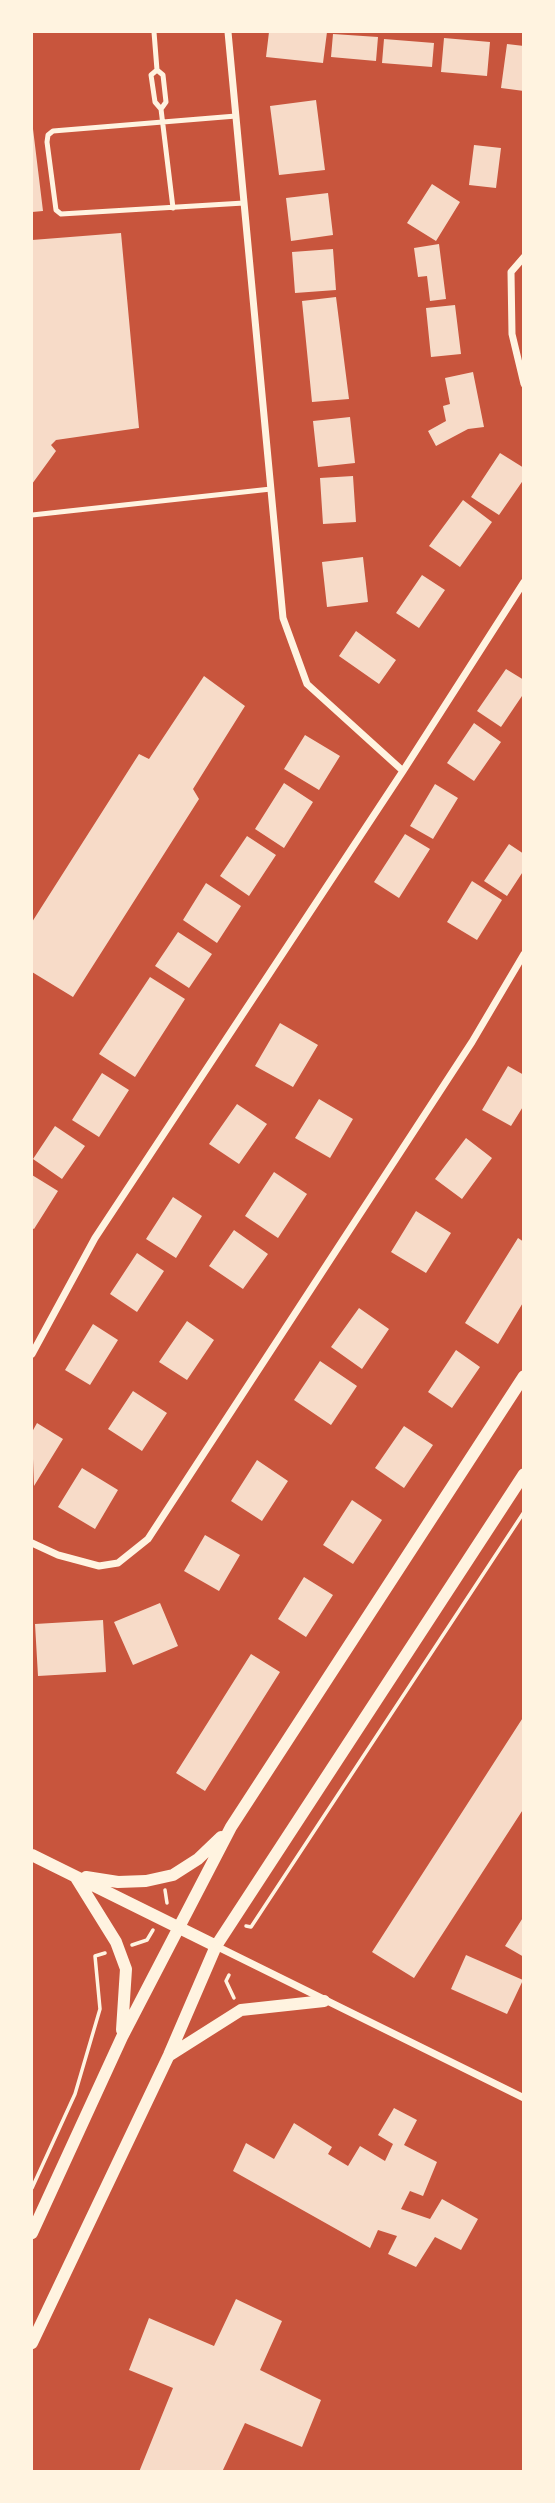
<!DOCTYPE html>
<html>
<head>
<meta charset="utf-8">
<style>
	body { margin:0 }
	#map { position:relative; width:555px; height:2503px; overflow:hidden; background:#c8553d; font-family:"Open Sans",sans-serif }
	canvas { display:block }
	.frame { position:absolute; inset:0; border:33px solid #fff3e0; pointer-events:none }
</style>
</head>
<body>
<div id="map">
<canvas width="555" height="2503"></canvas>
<div class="frame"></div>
</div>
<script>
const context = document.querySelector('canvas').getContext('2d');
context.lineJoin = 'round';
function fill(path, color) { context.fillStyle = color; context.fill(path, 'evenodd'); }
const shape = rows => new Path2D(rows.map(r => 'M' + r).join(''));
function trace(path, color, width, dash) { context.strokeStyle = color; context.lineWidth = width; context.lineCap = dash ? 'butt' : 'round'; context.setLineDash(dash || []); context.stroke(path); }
const building = shape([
	[269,32,327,32,323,63,266,57],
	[333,34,378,37,376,61,331,57],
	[444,38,490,42,487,76,441,72],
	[384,39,434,43,432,67,382,63],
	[507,44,524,46,524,91,501,88],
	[316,100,325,170,279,175,270,106],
	[33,129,43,211,32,212,32,130],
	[474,145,501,148,496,188,469,185],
	[432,184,460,202,436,241,407,223],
	[328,193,333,235,291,241,286,198],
	[121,233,139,428,56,440,51,445,56,451,32,484,32,240],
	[439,244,446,299,430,301,427,276,418,277,414,248],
	[333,249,336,290,295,293,292,252],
	[336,297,349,399,312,402,302,301],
	[455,305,461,354,431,357,426,308],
	[473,372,484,427,468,429,436,446,428,431,446,421,443,406,450,404,445,378],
	[350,417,355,463,318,467,313,421],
	[500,453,524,468,524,479,499,515,471,497],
	[353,476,356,522,323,524,320,478],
	[463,500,492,522,460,567,429,546],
	[363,557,368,602,327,607,322,562],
	[422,575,445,590,419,628,396,613],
	[356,631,396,660,379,684,339,656],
	[506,669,524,680,524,693,501,727,477,711],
	[204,676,245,706,193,789,199,799,73,997,32,972,32,922,139,754,149,759],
	[474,723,501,742,474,781,447,763],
	[305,735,340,756,319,790,284,769],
	[284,783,313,802,284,848,255,829],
	[435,784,458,798,433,839,410,826],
	[405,834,430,849,399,898,374,882],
	[247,836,276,855,249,896,220,876],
	[509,844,524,854,524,870,507,896,484,881],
	[472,881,502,900,477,940,447,922],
	[206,883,241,906,217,943,183,920],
	[178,932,212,954,189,988,155,966],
	[150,977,185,999,135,1077,99,1054],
	[280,1023,318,1045,293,1087,255,1066],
	[508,1066,524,1075,524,1105,511,1126,482,1110],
	[102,1073,129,1090,99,1137,72,1120],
	[319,1099,353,1119,330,1158,295,1138],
	[237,1104,267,1124,239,1164,209,1144],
	[55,1126,85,1146,62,1179,33,1159],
	[466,1138,492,1158,462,1199,435,1179],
	[274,1172,307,1194,278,1238,245,1216],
	[32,1175,58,1191,34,1229,32,1228],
	[173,1197,202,1216,176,1258,146,1239],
	[416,1211,451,1233,426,1273,391,1252],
	[234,1230,268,1254,243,1289,209,1266],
	[518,1238,524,1242,524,1301,498,1344,465,1323],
	[137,1253,164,1271,137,1312,110,1294],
	[359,1308,389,1329,362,1369,331,1347],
	[187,1321,214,1340,187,1380,159,1362],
	[93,1324,118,1340,90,1385,65,1370],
	[456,1350,480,1367,452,1408,428,1392],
	[320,1361,357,1386,331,1425,294,1400],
	[133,1391,167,1413,142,1451,108,1429],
	[37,1423,63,1439,34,1486,32,1432],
	[404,1426,433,1445,404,1488,375,1468],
	[257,1460,288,1481,262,1521,231,1501],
	[82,1468,118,1490,95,1529,58,1507],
	[352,1500,382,1520,353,1564,323,1545],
	[205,1535,240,1555,219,1591,184,1571],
	[304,1577,333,1595,306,1637,278,1619],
	[160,1603,178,1646,133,1665,114,1622],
	[103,1620,106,1672,38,1676,35,1624],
	[251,1654,280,1672,205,1791,176,1773],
	[524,1716,524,1808,414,1978,372,1952],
	[524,1916,524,1957,505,1946],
	[466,1955,523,1980,507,2014,451,1989],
	[394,2108,417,2120,404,2145,437,2162,423,2196,410,2191,401,2209,430,2219,442,2199,478,2219,461,2250,435,2237,416,2267,388,2254,397,2236,378,2230,370,2248,233,2171,246,2143,274,2159,294,2123,332,2147,328,2154,348,2166,360,2146,385,2161,393,2144,378,2135],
	[236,2299,282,2321,260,2370,321,2400,302,2447,245,2423,222,2472,139,2472,173,2388,129,2370,149,2318,214,2346]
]);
const path = shape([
	[165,1890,167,1903],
	[246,1926,251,1927,524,1512],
	[132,1945,147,1940,153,1930],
	[229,1975,226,1981,234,1998],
	[32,2188,75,2094,100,2009,95,1956,105,1953]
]);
const service = shape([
	[154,32,157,70,163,75,166,102,161,109],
	[157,70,151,75,155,102,161,109,173,208],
	[236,116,53,131,48,135,47,142,56,210,61,214,244,203],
	[32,515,271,489]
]);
const minor = shape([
	[228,32,283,618,307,684,403,771],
	[524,257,511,272,512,334,524,384],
	[32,1354,95,1238,403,771,524,582],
	[32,1543,58,1555,99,1566,118,1563,148,1539,472,1042,524,954],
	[216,1946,524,2098]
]);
const tertiary = shape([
	[32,1855,216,1946],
	[75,1876,116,1942,126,1969,122,2030],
	[86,1877,118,1882,146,1881,173,1875,198,1859,221,1837],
	[170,2055,241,2010,324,2001],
	[32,2233,122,2037,231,1827,524,1376],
	[32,2343,169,2055,216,1946,524,1474]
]);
fill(building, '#f7dbc8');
trace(path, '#fff3e0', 3.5);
trace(service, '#fff3e0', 5);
trace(minor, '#fff3e0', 7);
trace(tertiary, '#fff3e0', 12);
</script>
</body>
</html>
